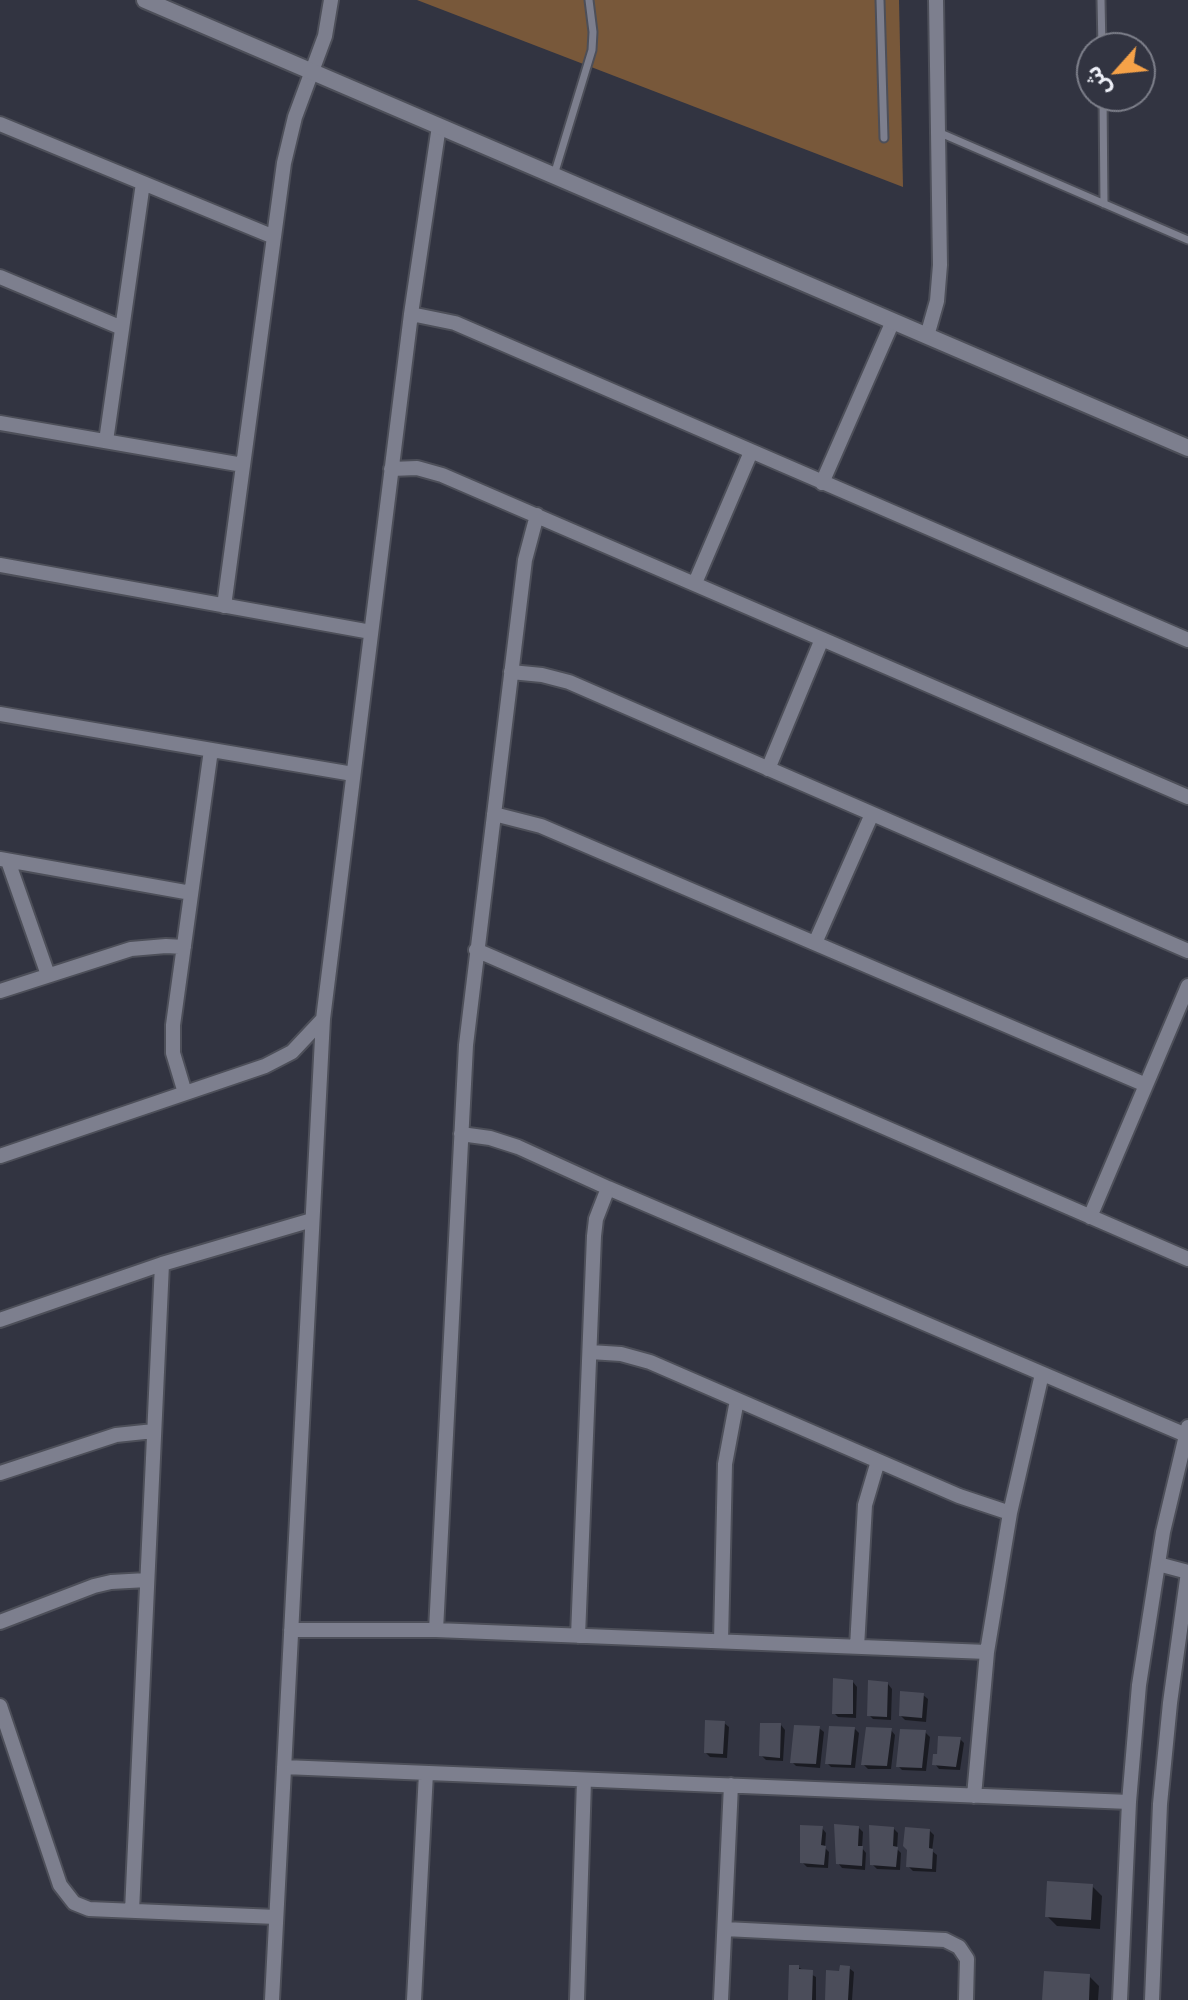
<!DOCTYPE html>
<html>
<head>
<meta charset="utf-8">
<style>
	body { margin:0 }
	#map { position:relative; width:1188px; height:2000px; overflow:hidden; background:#323441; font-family:Literata,"Noto Sans Arabic",serif }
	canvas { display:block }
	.north { position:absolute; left:1076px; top:32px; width:80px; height:80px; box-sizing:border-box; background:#323441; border:2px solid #7d7f8a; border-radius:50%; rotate:243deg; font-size:22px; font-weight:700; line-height:32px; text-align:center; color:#edeff7 }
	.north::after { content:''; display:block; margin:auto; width:28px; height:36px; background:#f6a248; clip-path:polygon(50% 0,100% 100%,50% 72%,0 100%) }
</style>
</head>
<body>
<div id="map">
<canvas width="1188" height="2000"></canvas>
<div class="north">ش</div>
</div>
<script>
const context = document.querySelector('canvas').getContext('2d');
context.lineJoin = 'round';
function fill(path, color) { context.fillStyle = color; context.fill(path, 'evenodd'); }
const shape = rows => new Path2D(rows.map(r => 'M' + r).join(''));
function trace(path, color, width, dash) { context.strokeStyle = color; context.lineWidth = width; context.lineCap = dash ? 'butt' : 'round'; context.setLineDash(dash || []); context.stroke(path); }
const green = shape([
	[417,0,899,0,903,187]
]);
const shadow = shape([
	[853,1682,857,1687,856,1718,838,1717,834,1713],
	[888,1684,892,1689,891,1720,873,1719,869,1715],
	[923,1695,928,1699,926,1722,905,1720,901,1716],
	[724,1723,729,1727,727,1758,710,1757,706,1753],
	[781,1725,785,1730,783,1761,766,1760,761,1755],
	[819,1728,824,1732,820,1768,796,1766,792,1762],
	[855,1729,859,1733,855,1768,831,1767,827,1763],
	[891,1730,895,1735,891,1769,868,1769,863,1764],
	[925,1732,930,1737,926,1771,902,1770,898,1766],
	[960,1739,964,1743,960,1770,939,1769,935,1764],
	[822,1828,826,1833,825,1848,829,1852,828,1868,807,1867,802,1862],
	[859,1828,863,1832,862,1848,866,1853,865,1870,842,1868,838,1863],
	[894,1829,898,1833,897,1849,901,1853,900,1870,877,1869,872,1864],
	[929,1830,934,1835,932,1851,937,1855,936,1872,913,1871,908,1866],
	[1092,1886,1102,1896,1100,1929,1057,1926,1047,1916],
	[798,1967,816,1977,816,2000,790,2000],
	[849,1968,854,1972,852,2000,827,2000,841,1973],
	[1089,1976,1099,1986,1098,2000,1044,2000]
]);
const building = shape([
	[833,1678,853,1680,853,1714,832,1714],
	[868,1680,888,1682,887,1717,867,1716],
	[900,1691,924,1693,922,1718,899,1716],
	[705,1720,725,1721,723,1754,704,1753],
	[760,1723,781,1723,780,1758,759,1756],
	[794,1725,820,1726,816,1764,790,1763],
	[829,1726,855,1727,851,1765,825,1764],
	[866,1727,892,1728,887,1766,861,1765],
	[900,1729,926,1730,922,1768,896,1767],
	[938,1736,961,1737,956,1767,932,1765,933,1754,937,1754],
	[834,1824,859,1826,858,1846,863,1846,862,1866,836,1864],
	[800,1825,823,1826,821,1845,826,1846,824,1865,800,1863],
	[869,1825,894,1827,893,1846,898,1847,896,1867,870,1865],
	[905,1827,930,1829,929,1848,933,1849,932,1869,906,1867,907,1850,903,1846],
	[1047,1881,1093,1884,1091,1920,1045,1917],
	[789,1965,799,1965,799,1969,813,1970,812,2000,788,2000],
	[840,1965,850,1966,848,2000,825,2000,826,1970,839,1971],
	[1044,1971,1090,1974,1089,2000,1042,2000]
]);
const service = shape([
	[880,0,884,138],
	[1101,0,1102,48],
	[1103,96,1104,204],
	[938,132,1188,240],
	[554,175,592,50,593,32,589,0]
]);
const minor = shape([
	[0,124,274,237],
	[0,277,122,328],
	[411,314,455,323,1188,640],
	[927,336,937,301,940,265,936,0],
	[0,423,243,465],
	[106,441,143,183],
	[391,469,417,468,442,475,1188,797],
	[822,483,893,321],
	[0,565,371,632],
	[695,583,751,452],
	[224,606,284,163,295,117,325,36,331,0],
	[511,672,542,675,569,682,1188,951],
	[0,714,353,774],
	[768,769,822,639],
	[494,814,541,826,1146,1085],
	[0,859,191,893],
	[8,861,48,975],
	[815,943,872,814],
	[476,950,1188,1259],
	[0,991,131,949,166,946,184,947],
	[185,1093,173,1053,173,1025,211,750],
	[461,1134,490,1138,518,1147,608,1188,1186,1435],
	[0,1156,265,1066,292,1052,323,1019],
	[1090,1217,1188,986],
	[0,1320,162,1264,312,1220],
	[590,1352,621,1354,650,1362,959,1496,1010,1513],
	[0,1473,116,1435,154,1431],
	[0,1622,94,1586,111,1582,147,1580],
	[291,1630,436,1630,987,1652],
	[436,1630,466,1045,525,560,537,515],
	[578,1636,594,1236,596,1219,608,1188],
	[721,1641,725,1464,737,1400],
	[857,1647,865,1505,878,1461],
	[0,1706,60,1885,74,1903,89,1909,276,1917],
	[284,1767,1129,1802],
	[974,1796,987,1652,1010,1513,1042,1374],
	[132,1911,162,1264],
	[725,1929,945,1940,959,1947,967,1959,966,2000],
	[272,2000,323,1019,411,314,439,126],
	[414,2000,426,1773],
	[577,2000,584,1780],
	[721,2000,731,1785],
	[1120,2000,1129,1802,1139,1685,1163,1532,1188,1427],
	[1152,2000,1160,1804,1170,1703,1188,1572,1158,1564]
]);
const tertiary = shape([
	[145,0,1188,448]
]);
fill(green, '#78583a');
fill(shadow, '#0007');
fill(building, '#4b4d5a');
trace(service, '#4d4f59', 11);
trace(minor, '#4d4f59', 18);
trace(tertiary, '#4d4f59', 20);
trace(service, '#7d7f8e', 7);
trace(minor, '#7d7f8e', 14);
trace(tertiary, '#7d7f8e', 16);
</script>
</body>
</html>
